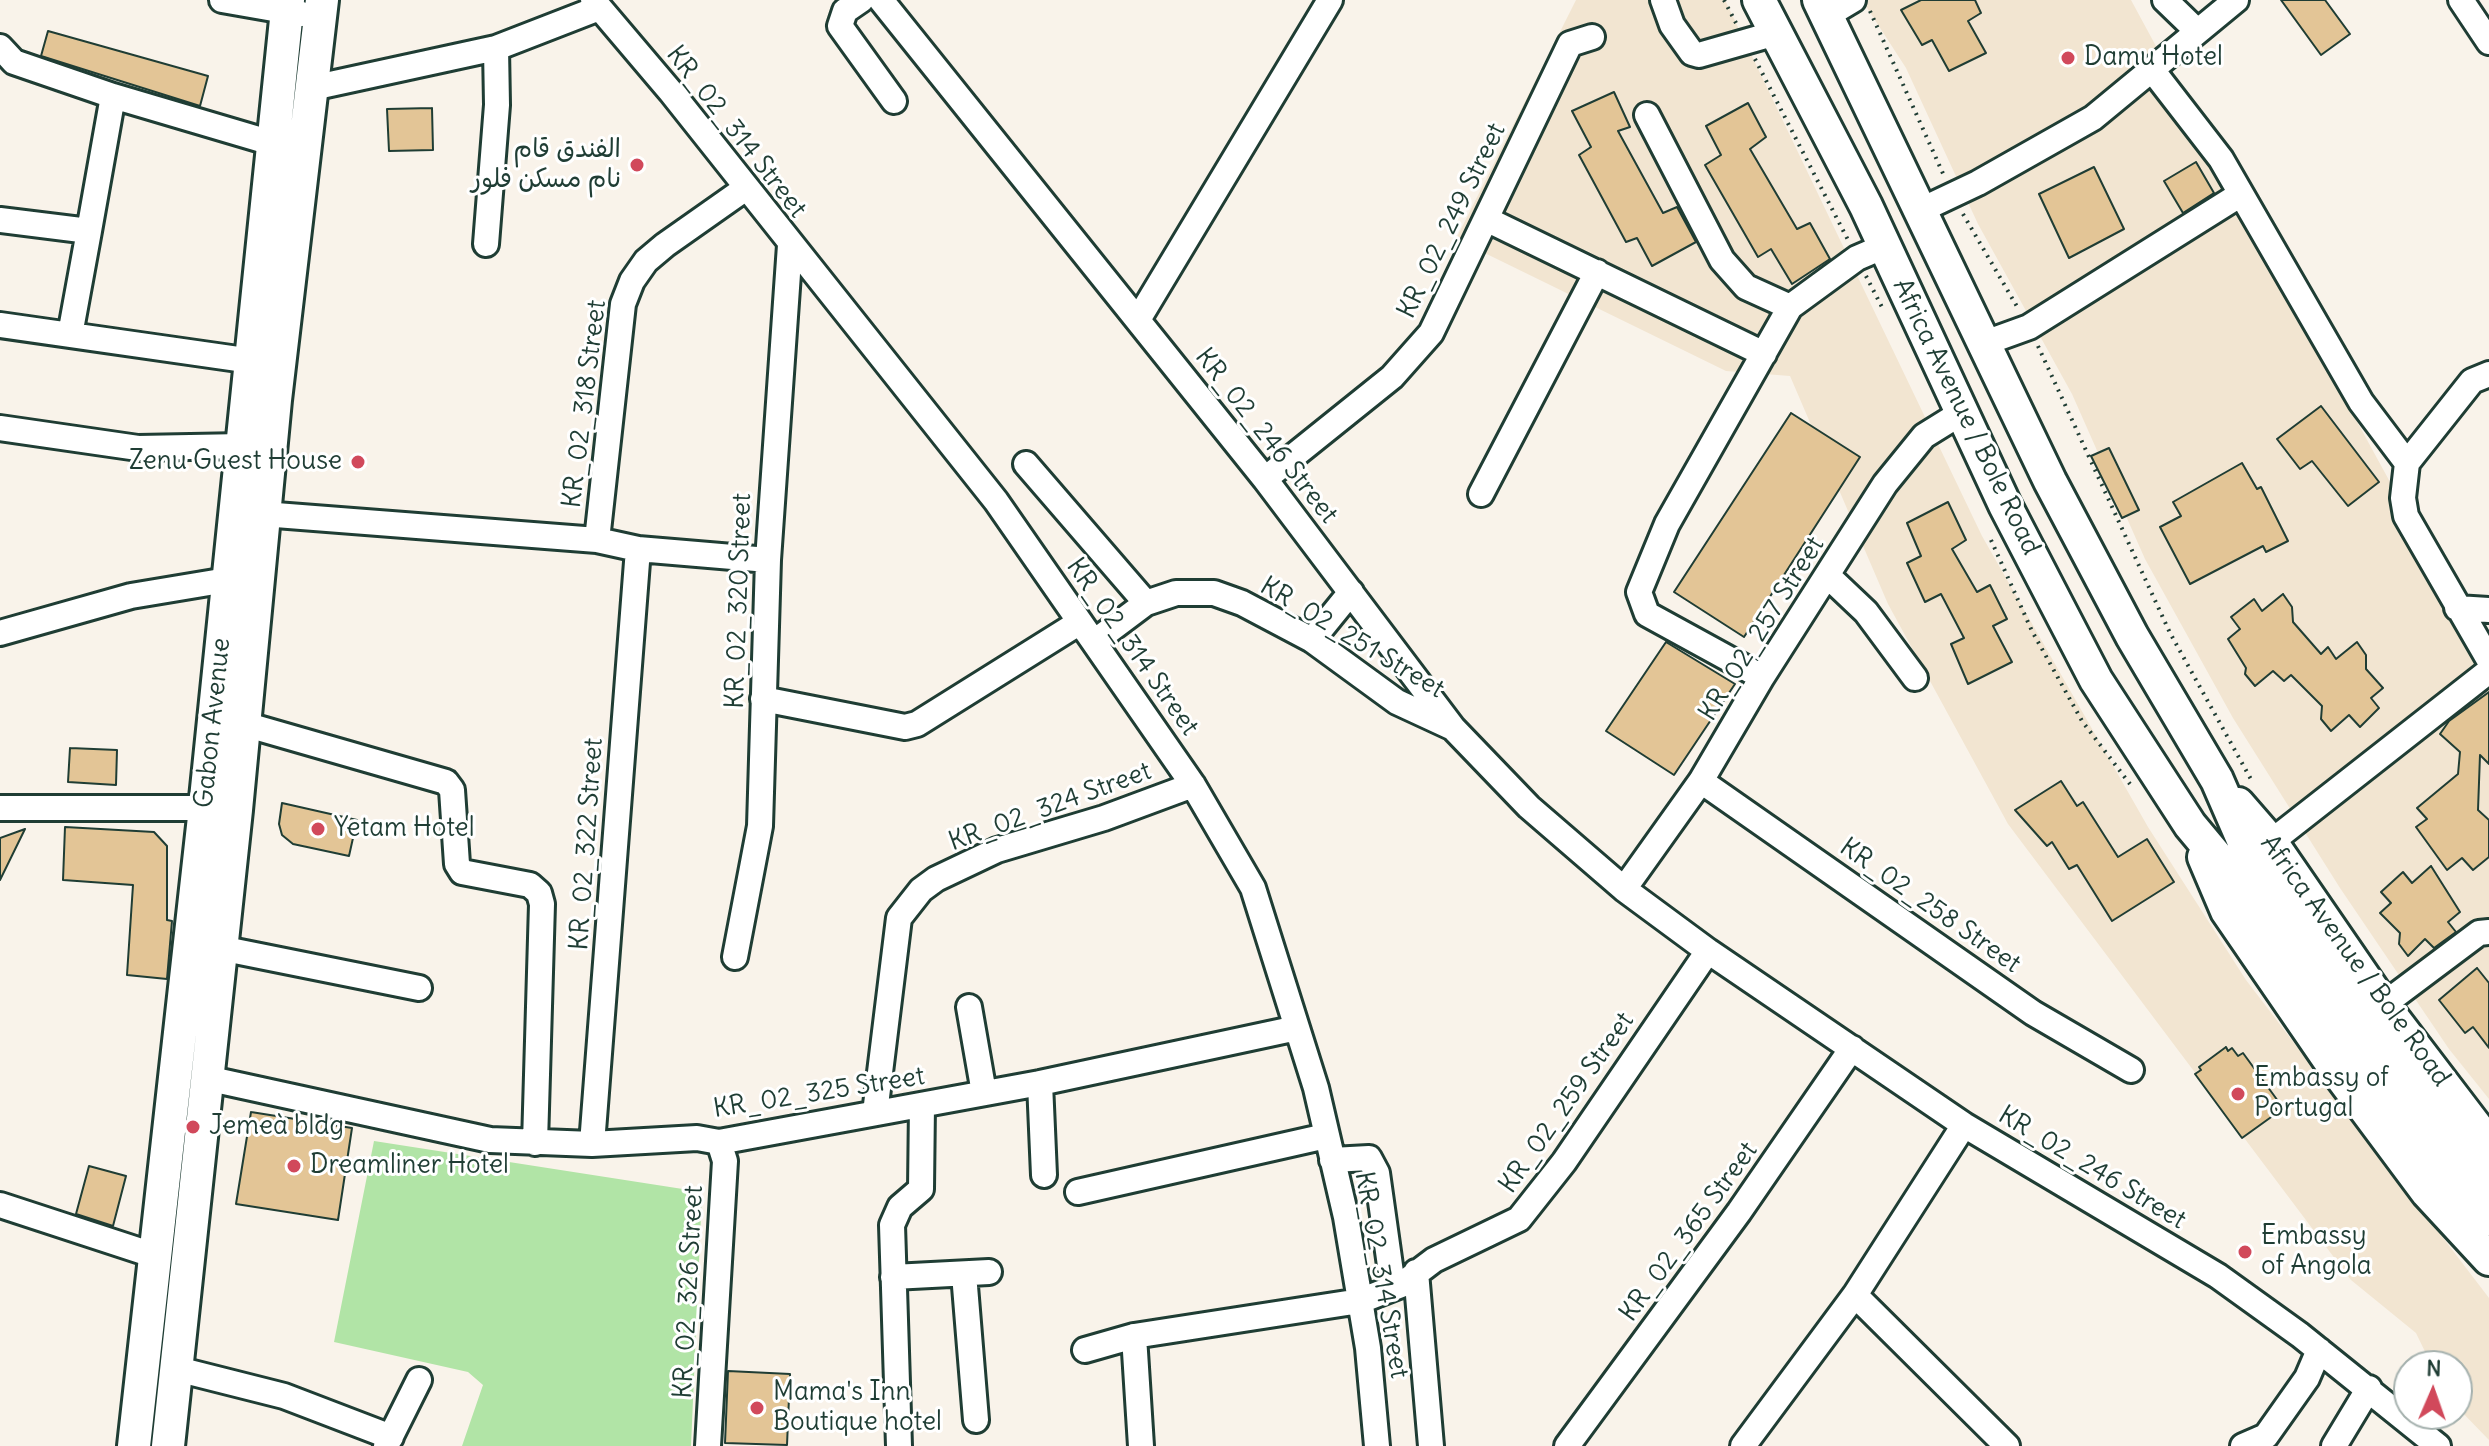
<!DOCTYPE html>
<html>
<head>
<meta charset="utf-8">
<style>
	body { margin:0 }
	#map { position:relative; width:2489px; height:1446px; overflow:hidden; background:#f9f3ea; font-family:Delius,sans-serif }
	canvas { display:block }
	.north { position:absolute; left:2393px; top:1350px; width:80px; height:80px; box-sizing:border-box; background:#fff; border:2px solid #a5b1ae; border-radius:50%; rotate:2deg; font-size:22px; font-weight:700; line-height:32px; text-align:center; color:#1f3d34 }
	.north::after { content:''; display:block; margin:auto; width:28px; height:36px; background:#d1495b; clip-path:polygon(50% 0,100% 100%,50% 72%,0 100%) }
</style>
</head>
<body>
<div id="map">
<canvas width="2489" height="1446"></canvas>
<div class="north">N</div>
</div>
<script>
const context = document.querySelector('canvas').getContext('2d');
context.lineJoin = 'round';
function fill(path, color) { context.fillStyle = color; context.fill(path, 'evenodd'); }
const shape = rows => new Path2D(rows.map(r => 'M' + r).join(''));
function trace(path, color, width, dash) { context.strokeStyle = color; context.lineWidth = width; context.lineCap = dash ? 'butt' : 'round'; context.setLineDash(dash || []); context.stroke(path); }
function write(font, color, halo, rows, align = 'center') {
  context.font = font + ' Delius,"Playpen Sans Arabic",sans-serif'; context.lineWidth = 6; context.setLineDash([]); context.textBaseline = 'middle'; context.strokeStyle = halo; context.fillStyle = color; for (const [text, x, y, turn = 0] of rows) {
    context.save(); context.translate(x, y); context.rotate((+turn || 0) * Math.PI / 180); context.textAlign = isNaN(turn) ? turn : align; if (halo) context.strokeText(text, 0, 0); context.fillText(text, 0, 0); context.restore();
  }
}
const built = shape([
	[1576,0,1725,0,1982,536,2148,827,2246,980,2489,1298,2489,1440,2457,1407,2457,1366,2432,1366,2416,1333,2351,1280,2008,824,1888,604,1790,376,1726,371,1456,239],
	[1862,0,2131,0,2157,48,2157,55,2390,482,2489,657,2489,1099,2449,1049,2340,888,2233,718,2145,559,2072,394,1978,224,1906,68]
]);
const green = shape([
	[374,1141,702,1192,691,1446,462,1446,483,1385,468,1372,334,1342]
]);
const building = shape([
	[1921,0,1975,0,1981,13,1968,21,1986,53,1949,71,1932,40,1922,45,1901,10,1921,0],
	[2281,0,2325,0,2350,34,2321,55,2281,0],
	[48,31,208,76,200,106,41,56,48,31],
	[1614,92,1630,127,1618,131,1663,213,1677,207,1696,242,1652,266,1637,238,1626,242,1579,155,1591,147,1572,111,1614,92],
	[1748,103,1766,137,1750,149,1797,229,1810,223,1830,259,1792,284,1771,249,1758,257,1705,165,1721,155,1706,126,1748,103],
	[432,108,433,150,389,151,387,109,432,108],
	[2196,162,2214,193,2183,213,2164,181,2196,162],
	[2094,167,2124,229,2069,258,2039,194,2094,167],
	[2321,406,2379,482,2348,506,2312,461,2300,469,2277,439,2321,406],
	[1791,413,1860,457,1744,637,1674,592,1791,413],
	[2109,448,2139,510,2122,518,2091,456,2109,448],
	[2242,463,2257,489,2261,487,2288,541,2266,552,2263,546,2190,584,2160,527,2181,516,2173,502,2242,463],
	[1948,502,1966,540,1952,549,1977,592,1990,585,2007,619,1993,626,2012,662,1968,684,1951,644,1964,638,1941,594,1925,602,1907,563,1921,556,1907,523,1948,502],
	[2283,594,2292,607,2293,622,2321,654,2328,647,2336,659,2357,642,2366,655,2366,669,2383,688,2371,698,2379,708,2360,727,2349,715,2331,731,2321,719,2322,706,2291,675,2284,681,2273,671,2255,686,2245,674,2246,668,2228,639,2240,629,2231,617,2254,599,2262,611,2283,594],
	[1666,642,1735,684,1674,775,1606,731,1666,642],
	[2489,692,2489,764,2480,755,2478,810,2489,820,2489,857,2473,870,2462,858,2447,870,2416,827,2427,819,2417,808,2458,774,2460,752,2440,734,2449,721,2489,692],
	[70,748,117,750,116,785,68,782,70,748],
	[2061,781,2077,806,2083,802,2118,857,2147,839,2174,882,2112,921,2077,865,2069,869,2052,842,2047,846,2015,810,2061,781],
	[282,803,357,820,349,856,293,844,282,835,279,824,282,803],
	[65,827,154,832,167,846,167,920,172,921,167,979,127,975,133,885,63,880,65,827],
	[25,829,0,880,0,838,25,829],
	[2431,866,2460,912,2448,922,2456,932,2434,948,2425,939,2408,956,2399,944,2400,933,2380,913,2391,903,2381,892,2403,872,2412,883,2431,866],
	[2477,968,2489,983,2489,1048,2473,1027,2465,1033,2439,1000,2477,968],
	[2226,1047,2228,1051,2232,1048,2238,1056,2243,1053,2278,1101,2273,1105,2277,1110,2274,1115,2242,1138,2195,1074,2201,1070,2199,1067,2226,1047],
	[251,1112,352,1128,338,1220,236,1204,251,1112],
	[89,1166,126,1176,113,1226,76,1214,89,1166],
	[728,1371,790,1374,787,1445,725,1443,728,1371]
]);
const path = shape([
	[1724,0,1736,23],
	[1870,11,1945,178],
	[1755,59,1848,240],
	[1963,214,2019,310],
	[1866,276,1884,311],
	[2038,346,2170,633,2253,783],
	[1991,540,2032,631,2082,721,2133,788]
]);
const minor = shape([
	[222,0,302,14],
	[593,0,671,92,996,501,1193,785,1253,888,1316,1088,1346,1217,1368,1348,1377,1446],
	[861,0,845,11,840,26,894,101],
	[881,0,1265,479,1453,728,1529,807,1624,889,1708,951,1964,1125,2218,1276,2300,1335,2438,1446],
	[1663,0,1672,25,1692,53,1699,55,1776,33],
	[2165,0,2196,30],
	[2461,0,2489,42],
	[1828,15,1853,0],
	[0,47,14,62,113,96,272,143],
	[496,48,599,8],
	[2153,71,2221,159,2361,402,2407,463,2403,498,2406,516,2489,660],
	[312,88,496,48,497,105,486,244],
	[1647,115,1722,260,1746,287,1790,307],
	[1921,210,1978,183,2093,118,2236,0],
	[1486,219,1764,354],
	[0,220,89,231,113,96],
	[1139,318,1330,0],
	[0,325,252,361],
	[70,335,89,231],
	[1982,344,2029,327,2241,194],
	[0,428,138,448,243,446],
	[2407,463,2472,381,2489,374],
	[1026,464,1146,603],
	[1265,479,1392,377,1431,333,1570,44,1592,37],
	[1481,494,1597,272],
	[250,513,597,540,638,549,768,560],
	[597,540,623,304,632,281,646,261,665,245,746,188],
	[1828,576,1866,612,1915,678],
	[2457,608,2489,610],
	[0,633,131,596,227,580],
	[1312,640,1351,592],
	[1094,642,1146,603,1176,593,1214,593,1242,603,1312,640,1397,702,1451,727],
	[1762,677,1647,614,1639,592,1667,524,1790,307,1857,258,1885,246],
	[763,699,905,727,917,724,1080,622],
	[244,724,446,782,452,790,457,864,462,872,530,885,539,893,542,904,535,1143],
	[1701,781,2033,1013,2131,1070],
	[0,808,205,808],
	[2271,842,2489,671],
	[1624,889,1701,781,1762,677,1885,484,1924,436,1961,413],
	[220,948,419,988],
	[735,957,760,826,768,560,790,245],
	[2383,1005,2479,933,2489,932],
	[969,1007,984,1093],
	[206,1078,490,1140,592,1144,697,1138,719,1142,1040,1083,1297,1028],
	[1040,1083,1044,1175],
	[875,1113,899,918,921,890,936,879,997,850,1104,818,1193,785],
	[592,1144,638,549],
	[1332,1160,1369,1158,1377,1173,1393,1287],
	[1078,1192,1326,1136],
	[0,1205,153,1255],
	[1416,1272,1431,1446],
	[964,1274,976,1420],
	[893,1277,989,1272],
	[1855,1295,2007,1446],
	[1134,1336,1141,1446],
	[1085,1350,1134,1336,1360,1301,1401,1285,1434,1260,1519,1219,1564,1162,1708,951],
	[177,1369,284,1396,391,1437],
	[386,1446,419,1380],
	[708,1446,725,1161,719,1142],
	[899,1446,892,1225,900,1207,921,1189,922,1105],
	[1567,1446,1739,1212,1852,1048],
	[1743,1446,1855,1295,1964,1125],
	[2243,1446,2266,1436,2307,1378,2319,1350],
	[2334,1446,2369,1388]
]);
const major = shape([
	[1759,0,1866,206,2005,505,2096,680,2190,825,2251,898,2342,1035,2489,1219],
	[1819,0,2050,481,2132,636,2217,780,2260,879,2489,1181],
	[2238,804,2271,842,2383,1005,2489,1144],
	[2204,857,2227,911,2334,1067,2427,1192,2489,1259],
	[134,1446,205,808,288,0],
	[168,1446,236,810,275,400,322,0]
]);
const markers = [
	[2068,58,8,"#d1495b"],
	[637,165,8,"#d1495b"],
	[358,462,8,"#d1495b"],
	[318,829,8,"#d1495b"],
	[2238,1094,8,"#d1495b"],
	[193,1127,8,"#d1495b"],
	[294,1166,8,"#d1495b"],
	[2245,1252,8,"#d1495b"],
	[757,1408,8,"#d1495b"]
];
const poiNames = [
	["Damu Hotel",2084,58],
	["الفندق قام",621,150,"right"],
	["نام مسكن فلور",621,180,"right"],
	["Zenu Guest House",342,462,"right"],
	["Yetam Hotel",334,829],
	["Embassy of",2254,1079],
	["Portugal",2254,1109],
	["Jemeà bldg",209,1127],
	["Dreamliner Hotel",310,1166],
	["Embassy",2261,1237],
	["of Angola",2261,1267],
	["Mama's Inn",773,1393],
	["Boutique hotel",773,1423]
];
const streetNames = [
	["KR_02_314 Street",736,132,52],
	["KR_02_249 Street",1452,221,-64],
	["KR_02_318 Street",585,404,-83],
	["Africa Avenue / Bole Road",1966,417,64],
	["KR_02_246 Street",1266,436,52],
	["KR_02_320 Street",739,601,-88],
	["KR_02_257 Street",1762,629,-58],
	["KR_02_251 Street",1352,638,31],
	["KR_02_314 Street",1132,647,55],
	["Gabon Avenue",213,723,-84],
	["KR_02_324 Street",1050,807,-20],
	["KR_02_322 Street",587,844,-86],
	["KR_02_258 Street",1930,906,35],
	["Africa Avenue / Bole Road",2355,961,54],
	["KR_02_325 Street",819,1093,-9],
	["KR_02_259 Street",1567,1103,-55],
	["KR_02_246 Street",2092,1168,31],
	["KR_02_365 Street",1689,1232,-54],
	["KR_02_314 Street",1381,1275,80],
	["KR_02_326 Street",689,1292,-87]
];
fill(built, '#f2e5d1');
fill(green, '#b1e4a6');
fill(building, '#e3c596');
trace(building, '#1f3d34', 2);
trace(minor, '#1f3d34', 30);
trace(major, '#1f3d34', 38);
trace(path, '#1f3d34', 4, [2, 6]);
trace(minor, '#fff', 24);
trace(major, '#fff', 32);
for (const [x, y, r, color] of markers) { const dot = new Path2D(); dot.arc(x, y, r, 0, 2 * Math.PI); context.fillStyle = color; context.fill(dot); trace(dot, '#fff', 3); }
write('26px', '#1f3d34', '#fff', poiNames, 'left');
write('26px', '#1f3d34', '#fff', streetNames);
</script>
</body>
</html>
